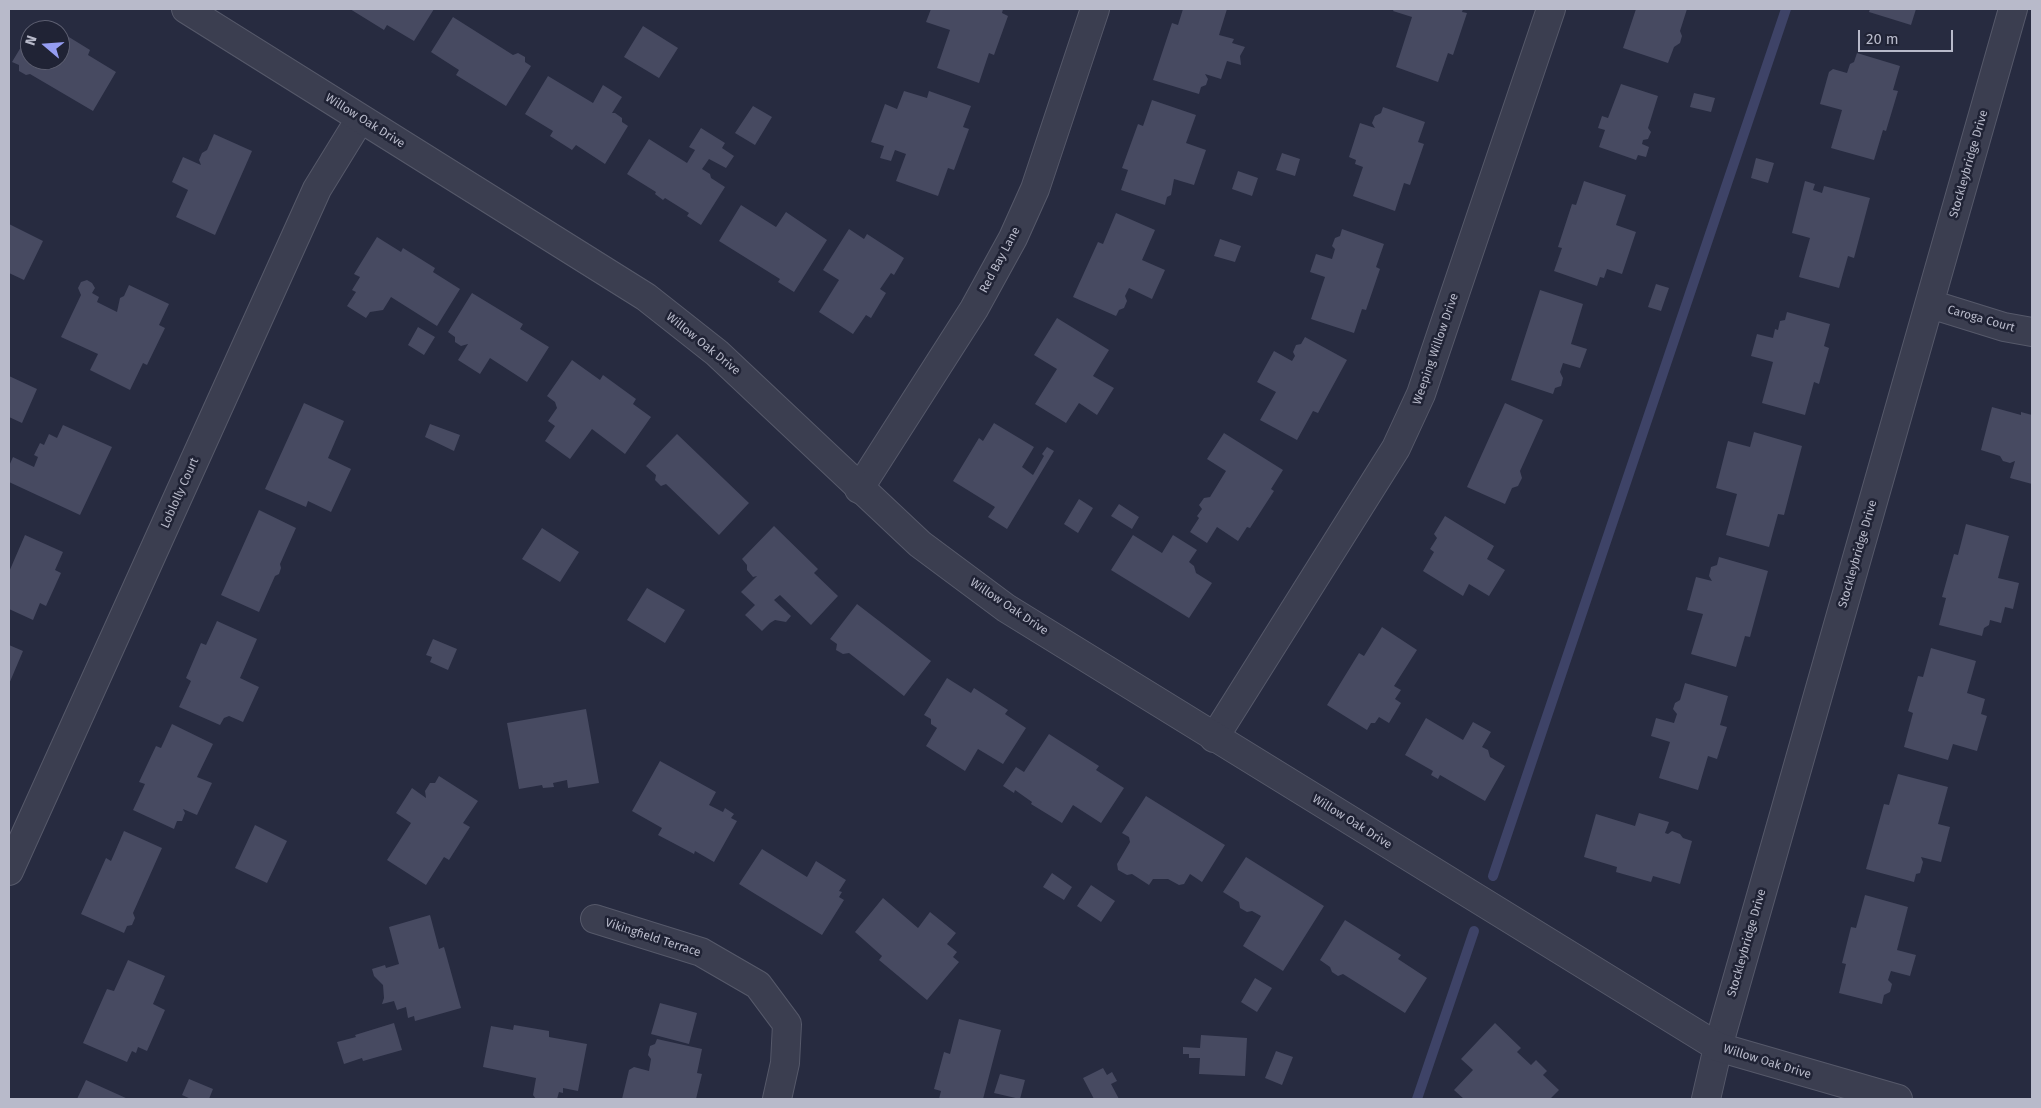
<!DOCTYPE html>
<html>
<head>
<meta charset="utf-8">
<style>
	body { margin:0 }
	#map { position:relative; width:2041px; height:1108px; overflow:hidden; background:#272b40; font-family:"Fira Sans",sans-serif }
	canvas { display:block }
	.frame { position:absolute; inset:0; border:10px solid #b8baca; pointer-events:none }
	.north { position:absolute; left:20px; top:20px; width:50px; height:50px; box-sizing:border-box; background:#202335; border:1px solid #5d5f71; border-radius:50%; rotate:288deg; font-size:14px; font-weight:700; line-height:20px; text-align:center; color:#b8baca }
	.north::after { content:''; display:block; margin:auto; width:18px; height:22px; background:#959df2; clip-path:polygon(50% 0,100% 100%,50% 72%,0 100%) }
	.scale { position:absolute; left:1858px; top:30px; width:95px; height:22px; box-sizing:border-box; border:2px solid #b8baca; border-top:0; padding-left:6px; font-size:15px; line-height:18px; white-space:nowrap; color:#b8baca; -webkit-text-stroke:4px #202335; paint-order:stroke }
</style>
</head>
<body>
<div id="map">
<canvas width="2041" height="1108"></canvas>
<div class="frame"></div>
<div class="north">N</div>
<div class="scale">20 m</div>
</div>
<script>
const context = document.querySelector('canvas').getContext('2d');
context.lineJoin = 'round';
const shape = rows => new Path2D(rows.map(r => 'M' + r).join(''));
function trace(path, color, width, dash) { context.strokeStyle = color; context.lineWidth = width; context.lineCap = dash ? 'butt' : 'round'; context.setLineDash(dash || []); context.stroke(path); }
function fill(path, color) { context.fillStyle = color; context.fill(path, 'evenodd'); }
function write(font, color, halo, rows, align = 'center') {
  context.font = font + ' "Fira Sans",sans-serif'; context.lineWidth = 5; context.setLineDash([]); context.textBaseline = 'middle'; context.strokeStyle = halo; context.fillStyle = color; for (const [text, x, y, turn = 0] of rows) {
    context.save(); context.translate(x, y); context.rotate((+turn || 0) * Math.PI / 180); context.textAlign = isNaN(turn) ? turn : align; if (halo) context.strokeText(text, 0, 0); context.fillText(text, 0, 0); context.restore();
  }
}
const stream = shape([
	[1493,876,1786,9],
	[1417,1099,1474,931]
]);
const building = shape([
	[350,9,434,9,414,41,387,25,384,30],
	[931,9,1003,9,1002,13,1008,16,994,55,989,53,979,83,937,68,950,30,926,22],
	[1183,9,1227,9,1219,35,1234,39,1232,43,1245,47,1240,56,1241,65,1227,61,1221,79,1205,74,1208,79,1206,85,1201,87,1199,94,1153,80,1172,23,1178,25],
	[1394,9,1463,9,1462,12,1467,13,1453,55,1448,53,1438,82,1396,67,1412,17,1393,11],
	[1636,9,1687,9,1680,31,1682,36,1680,43,1674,47,1668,63,1623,48],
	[1870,9,1916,9,1911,25,1869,12],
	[453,17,513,55,518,53,525,57,525,62,531,66,506,106,456,75,459,70,431,52],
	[35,23,46,30,31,30],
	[643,26,678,48,659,78,624,57],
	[30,32,30,60,60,60,60,39,64,34,90,50,88,55,116,72,93,111,30,74,26,75,19,71,19,65,12,62],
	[1857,53,1900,66,1893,90,1898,91,1886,131,1883,130,1874,160,1831,148,1842,110,1820,104,1829,72,1833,69,1847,73,1850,64,1854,62],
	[548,76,593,103,603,85,622,97,612,113,615,113,622,118,622,122,628,126,605,164,576,145,572,150,550,136,553,131,525,114],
	[1621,84,1658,96,1648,128,1651,132,1648,139,1643,140,1642,144,1649,147,1646,157,1638,155,1636,160,1599,147,1605,130,1598,128,1602,116,1608,118],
	[904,91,927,98,929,91,971,106,963,127,969,129,954,170,948,168,938,196,896,181,906,154,895,150,891,161,880,158,884,146,871,142,885,104,897,109],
	[1694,93,1715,98,1711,112,1690,107],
	[1152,100,1196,115,1186,143,1206,150,1194,185,1174,179,1171,195,1167,197,1165,205,1121,190,1128,170,1122,168,1138,124,1143,126],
	[753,106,772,117,755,145,735,133],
	[1383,107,1425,122,1418,142,1424,144,1410,185,1404,183,1395,211,1353,196,1363,167,1355,164,1356,160,1349,157,1360,123,1375,128,1372,123,1375,116,1381,113],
	[701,128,725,143,722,148,734,156,726,168,709,159,702,169,710,174,711,178,725,187,701,225,687,216,689,213,665,198,663,200,655,194,656,192,627,174,649,139,687,163,695,150,689,147],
	[214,134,252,151,215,235,176,217,188,190,172,182,183,157,201,165,199,160,202,153,207,150],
	[1282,153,1300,159,1295,176,1276,170],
	[1756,158,1774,163,1768,183,1751,178],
	[1238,171,1258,178,1252,196,1232,189],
	[1584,181,1626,195,1616,225,1636,232,1622,274,1607,269,1604,278,1600,277,1597,286,1554,271,1562,248,1558,247,1572,204,1576,205],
	[1805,181,1815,184,1813,190,1822,193,1824,186,1870,198,1854,258,1848,256,1839,288,1799,277,1810,238,1792,233],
	[741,205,776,227,786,212,827,240,794,292,778,282,780,279,719,241],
	[1116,213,1155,230,1142,260,1165,270,1152,299,1129,288,1125,296,1127,301,1124,308,1119,310,1116,316,1073,297,1098,242,1103,244],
	[9,224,43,241,24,280,9,273],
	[849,229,864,239,867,234,904,258,894,275,891,273,880,289,886,293,871,318,866,315,853,334,819,312,839,280,823,270],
	[1342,229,1384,244,1376,267,1380,269,1366,310,1362,309,1354,333,1311,319,1325,277,1310,272,1316,254,1332,259,1335,249,1332,246,1335,238,1340,236],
	[377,237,401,252,403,248,435,268,433,272,460,289,437,326,391,297,383,310,370,312,366,318,347,306,356,292,352,290,360,277,354,274],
	[1220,239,1241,246,1235,262,1214,256],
	[87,280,92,283,95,288,92,293,99,297,97,302,117,312,120,298,124,296,129,285,169,304,159,325,165,328,147,365,143,363,130,390,90,370,98,354,61,337,81,295,78,288,81,282],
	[1656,284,1669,288,1661,311,1648,307],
	[1540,290,1583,304,1571,344,1587,349,1580,368,1563,363,1560,372,1563,378,1561,386,1555,388,1553,394,1511,380],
	[472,293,523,324,520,329,549,347,527,382,490,358,480,374,458,360,468,344,461,346,455,342,455,337,448,332],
	[1787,312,1830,324,1824,346,1829,348,1819,384,1814,382,1805,415,1762,403,1773,362,1751,356,1757,334,1773,338,1775,329,1778,330,1780,321,1785,320],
	[1057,318,1109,350,1093,376,1114,388,1097,415,1079,403,1066,423,1035,404,1057,369,1034,355],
	[418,327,435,337,424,355,408,345],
	[1305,337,1347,360,1318,413,1313,411,1297,440,1260,420,1276,392,1257,382,1274,351,1292,361,1295,356,1293,352,1296,345,1301,344],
	[572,360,600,380,603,375,636,399,633,404,651,417,625,454,592,429,570,459,545,441,555,426,548,421,557,408,555,402,547,396],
	[9,376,37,389,22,423,9,417],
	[304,403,344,421,328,458,351,469,331,512,308,501,306,507,265,489],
	[1505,403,1543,420,1520,471,1522,478,1518,486,1512,488,1505,504,1467,487],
	[1992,407,2021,415,2021,412,2032,415,2032,484,2010,478,2015,461,2010,463,2003,461,2000,456,1981,450],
	[994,423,1034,447,1022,467,1033,475,1044,456,1042,454,1047,447,1054,451,1007,529,988,517,995,507,953,481,979,438,983,441],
	[430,424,460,435,454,451,425,437],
	[63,425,112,447,80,515,9,482,9,466,13,457,34,467,38,457,34,455,40,443,44,445,49,434,57,438],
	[1754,432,1802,446,1784,515,1778,514,1769,547,1726,535,1737,494,1716,488,1728,441,1750,447],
	[1224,433,1283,470,1271,489,1274,491,1250,528,1247,527,1238,541,1217,527,1207,543,1190,532,1199,518,1197,516,1202,509,1199,505,1204,498,1210,497,1226,471,1207,459],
	[677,434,749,503,719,535,666,484,661,486,655,480,656,475,646,466],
	[1079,499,1093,508,1078,533,1064,524],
	[1119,504,1139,517,1132,529,1111,516],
	[259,510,296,528,280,564,281,568,279,574,275,576,259,612,221,595],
	[1445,516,1494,546,1487,559,1505,570,1489,596,1469,584,1463,596,1423,571,1434,552,1430,549,1437,538,1434,534],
	[1966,524,2009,536,1998,578,2019,583,2013,609,2005,607,2001,623,1990,620,1989,625,1984,628,1982,636,1939,625,1946,598,1942,597,1954,554,1958,555],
	[774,526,818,569,814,573,838,596,811,625,780,595,774,600,791,616,786,622,775,620,770,623,762,631,745,615,755,605,741,592,757,576,753,577,747,570,747,565,742,559],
	[542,528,579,552,560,582,522,559],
	[25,535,63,552,55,570,61,573,46,606,40,603,33,620,9,609,9,572],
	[1133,535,1162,553,1173,535,1197,550,1189,562,1194,566,1196,573,1212,583,1189,618,1111,570],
	[1719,557,1768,571,1750,637,1745,636,1736,667,1691,654,1703,614,1687,610,1696,577,1712,581,1709,576,1711,567,1717,565],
	[647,588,685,610,665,643,627,620],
	[857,604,931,661,904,696,849,653,843,654,836,650,837,644,830,639],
	[217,621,257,639,240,678,259,687,243,722,229,716,224,718,220,725,179,707,191,681,186,678,201,643,206,645],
	[1382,627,1417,650,1394,686,1401,690,1395,699,1401,703,1389,723,1379,717,1375,723,1371,723,1367,730,1327,705,1359,653,1364,656],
	[433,639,457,649,448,670,430,662,432,657,426,655],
	[9,645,23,651,9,684],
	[1931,648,1976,661,1967,693,1985,699,1981,714,1987,716,1977,751,1953,744,1948,760,1904,747,1913,713,1908,711,1918,676,1923,677],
	[947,678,971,693,974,688,1008,710,1005,714,1026,728,1003,764,978,749,965,771,926,746,937,728,931,724,931,719,924,715],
	[1685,683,1728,696,1720,725,1727,727,1717,759,1708,756,1698,790,1659,778,1670,742,1651,736,1656,718,1674,723,1677,714,1673,709,1675,703,1680,700],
	[586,709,599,783,568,788,567,780,553,783,554,787,543,788,542,785,519,789,507,723],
	[1426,718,1463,740,1473,722,1491,732,1482,747,1488,750,1490,757,1505,766,1485,801,1440,775,1438,779,1431,775,1433,771,1405,755],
	[172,724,213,744,197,777,212,783,197,815,183,809,185,813,182,821,177,821,174,829,133,810,145,784,139,782,156,746,161,748],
	[1049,734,1099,766,1096,770,1124,788,1101,823,1073,805,1062,823,1031,804,1032,802,1015,790,1014,793,1003,786,1016,767,1024,772],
	[660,761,716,792,709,805,723,812,725,808,734,814,731,818,737,821,714,862,695,851,694,854,658,835,662,828,632,811],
	[1898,774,1948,787,1938,824,1950,827,1941,862,1921,857,1923,862,1920,873,1916,874,1914,882,1866,869,1884,804,1889,805],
	[439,776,478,801,463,823,470,827,449,860,444,857,426,885,387,860,411,823,396,813,412,788,426,798,425,791,430,783,435,783],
	[1146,796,1225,845,1202,882,1190,874,1184,884,1179,885,1168,879,1153,879,1149,885,1132,874,1127,875,1118,870,1117,864,1130,842,1129,837,1122,833],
	[1639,813,1669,822,1665,833,1668,834,1672,831,1680,834,1683,838,1692,841,1680,884,1653,876,1651,882,1616,872,1617,867,1584,857,1596,814,1635,826],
	[255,825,287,841,267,883,235,868],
	[124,831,162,848,133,913,135,918,132,925,127,926,124,933,81,914,106,858,111,861],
	[762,849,807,877,816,861,846,880,839,891,842,892,839,897,844,900,822,935,739,884],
	[1246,857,1324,906,1283,971,1243,946,1261,916,1252,911,1247,912,1240,908,1239,902,1223,892],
	[1052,873,1072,887,1064,900,1043,887],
	[1091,885,1115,901,1101,922,1077,906],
	[1865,895,1908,907,1897,950,1916,955,1910,976,1891,971,1888,980,1892,984,1890,992,1884,995,1882,1004,1839,993,1846,964,1842,963,1851,927,1856,928],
	[883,898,918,928,930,912,956,933,947,944,957,952,953,957,959,962,927,1000,879,960,882,956,855,932],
	[430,915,439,949,444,947,461,1008,415,1021,414,1016,408,1018,406,1007,397,1010,394,1001,382,1004,384,998,383,985,374,976,372,969,385,965,386,968,399,964,389,927],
	[1345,920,1401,955,1398,959,1427,978,1405,1013,1343,974,1338,976,1332,972,1330,967,1320,960],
	[128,960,165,976,153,1004,165,1010,147,1051,138,1047,136,1053,132,1051,127,1062,83,1043,107,989,114,991],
	[1255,978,1272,988,1257,1012,1241,1002],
	[660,1003,697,1013,689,1044,651,1034],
	[959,1019,1001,1030,983,1099,939,1099,941,1091,934,1089,944,1052,950,1054],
	[394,1023,402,1050,363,1061,362,1058,344,1064,337,1042,356,1037,355,1035],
	[1495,1023,1521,1048,1517,1052,1531,1065,1536,1060,1547,1071,1543,1075,1559,1090,1550,1099,1464,1099,1454,1090,1473,1070,1461,1059],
	[514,1025,549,1031,549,1037,587,1044,578,1091,563,1088,563,1093,559,1092,557,1099,536,1099,533,1095,536,1078,483,1067,491,1026,513,1030],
	[1201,1035,1247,1038,1245,1076,1199,1074,1200,1058,1189,1058,1189,1054,1183,1054,1183,1047,1200,1048],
	[657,1039,702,1049,697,1073,702,1074,696,1099,622,1099,629,1070,634,1067,649,1071,651,1059,648,1055,650,1046,655,1044],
	[1276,1051,1293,1057,1282,1085,1265,1078],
	[1103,1068,1107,1075,1112,1072,1117,1081,1111,1084,1119,1099,1094,1099,1083,1078],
	[1000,1074,1025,1080,1020,1099,994,1093],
	[189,1079,213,1089,209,1099,191,1099,182,1095],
	[86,1080,128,1099,77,1099]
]);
const minor = shape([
	[1930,304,2004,327,2032,332],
	[859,489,974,309,1013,238,1035,189,1095,9],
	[1214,738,1396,448,1421,394,1551,9],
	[9,871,317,189,360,119],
	[595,919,701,952,758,985,787,1024,785,1063,777,1099],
	[1706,1099,1718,1047,2013,9]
]);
const tertiary = shape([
	[186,9,646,297,717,353,920,544,1006,608,1718,1047,1898,1099]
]);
const streetNames = [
	["Willow Oak Drive",365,121,32],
	["Stockleybridge Drive",1969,164,-74],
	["Red Bay Lane",1000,260,-62],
	["Caroga Court",1981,319,16],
	["Willow Oak Drive",703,344,39],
	["Weeping Willow Drive",1436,349,-71],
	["Loblolly Court",180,493,-66],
	["Stockleybridge Drive",1858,554,-74],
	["Willow Oak Drive",1009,607,34],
	["Willow Oak Drive",1352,822,32],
	["Vikingfield Terrace",653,938,18],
	["Stockleybridge Drive",1747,943,-74],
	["Willow Oak Drive",1767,1062,17]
];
trace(stream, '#3e4367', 10);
fill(building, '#474a61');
trace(minor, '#56596a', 30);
trace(tertiary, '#56596a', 30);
trace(minor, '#3b3e50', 28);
trace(tertiary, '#3b3e50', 28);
write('12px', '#b8baca', '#202335', streetNames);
</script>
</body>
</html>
